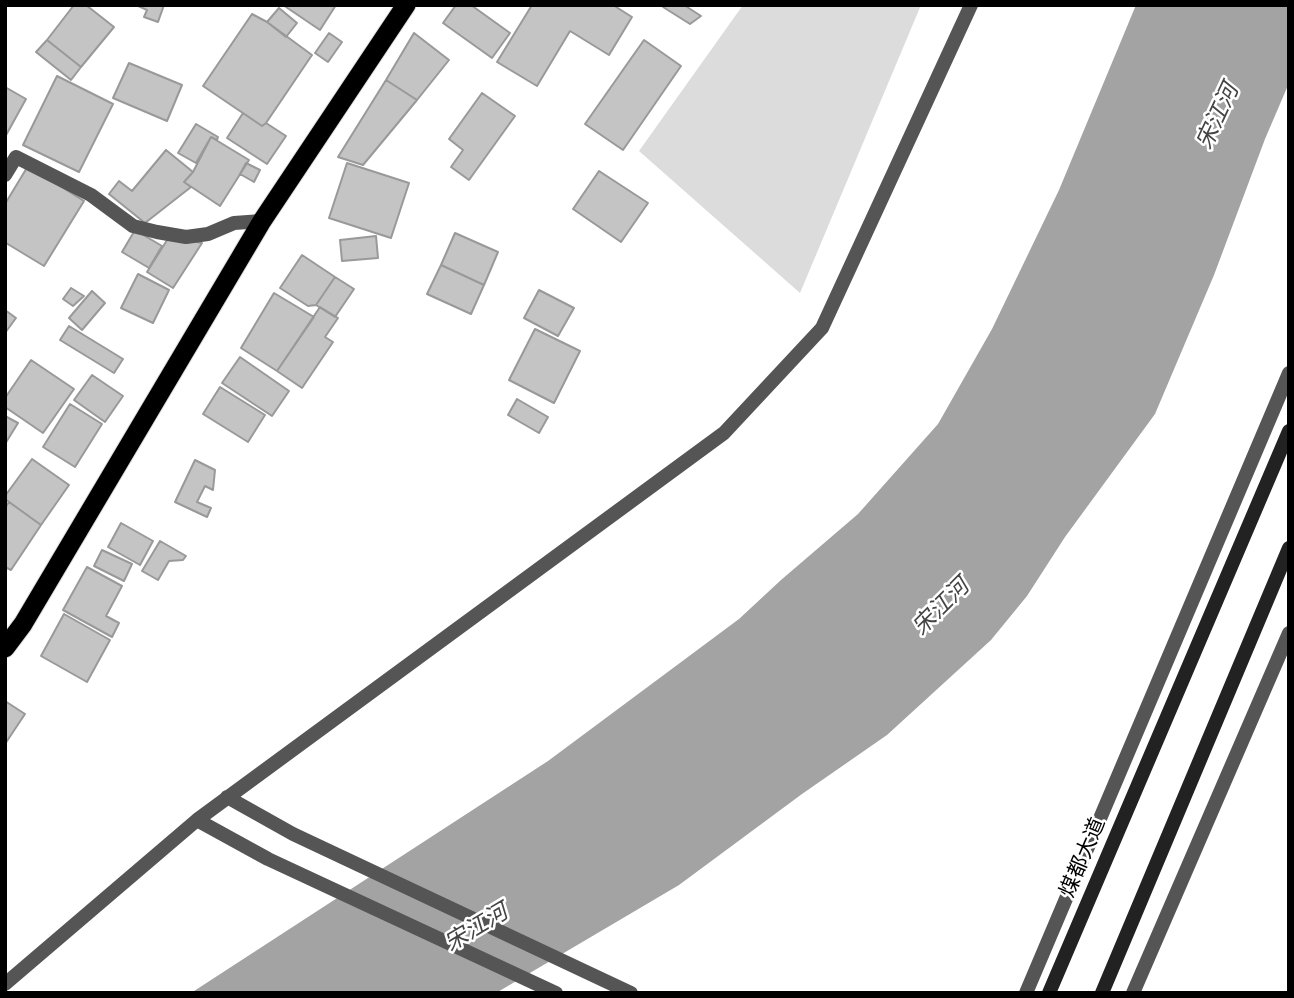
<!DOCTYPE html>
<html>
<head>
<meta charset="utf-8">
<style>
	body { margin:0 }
	#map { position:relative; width:1294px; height:998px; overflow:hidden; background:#fff; font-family:Jost,sans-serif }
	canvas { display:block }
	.frame { position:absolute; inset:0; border:7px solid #000; pointer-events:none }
</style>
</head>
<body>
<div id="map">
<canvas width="1294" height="998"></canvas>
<div class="frame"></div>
</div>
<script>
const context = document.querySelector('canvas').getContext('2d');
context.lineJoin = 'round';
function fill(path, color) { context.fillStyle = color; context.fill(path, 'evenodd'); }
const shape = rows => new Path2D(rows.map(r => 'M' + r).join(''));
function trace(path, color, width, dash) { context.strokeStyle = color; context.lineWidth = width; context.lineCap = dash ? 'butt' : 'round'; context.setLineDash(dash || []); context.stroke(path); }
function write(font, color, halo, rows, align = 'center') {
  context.font = font + ' Jost,"Noto Sans SC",sans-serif'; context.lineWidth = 5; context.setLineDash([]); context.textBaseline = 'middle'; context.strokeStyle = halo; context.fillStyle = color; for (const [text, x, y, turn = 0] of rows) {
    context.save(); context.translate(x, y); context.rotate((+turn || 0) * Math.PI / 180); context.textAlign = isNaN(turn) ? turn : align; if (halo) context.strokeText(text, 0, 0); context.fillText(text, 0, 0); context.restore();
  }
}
const green = shape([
	[743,5,921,5,800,293,639,151]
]);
const water = shape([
	[1136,5,1289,5,1289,83,1265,139,1214,275,1155,414,1065,537,1027,596,991,640,887,735,802,794,679,885,496,993,191,993,548,761,739,619,781,580,858,514,938,424,992,329,1059,190]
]);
const building = shape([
	[74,5,86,5,114,27,81,67,47,40,74,5],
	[136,5,164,5,158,22,144,17,147,10,136,5],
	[283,5,336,5,320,30,283,5],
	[456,5,471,5,510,33,492,58,443,23,456,5],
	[532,5,613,5,632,17,609,55,570,31,537,86,497,62,532,5],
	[664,5,684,5,701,16,690,24,663,7,664,5],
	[279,8,297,23,286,37,267,22,279,8],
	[252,14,267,22,312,55,266,123,262,126,203,86,252,14],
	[329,33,342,42,328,62,315,53,329,33],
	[414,33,449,60,417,100,386,80,414,33],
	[47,40,81,67,71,80,36,52,47,40],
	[644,40,681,66,623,150,585,124,644,40],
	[129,63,182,85,167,121,113,98,129,63],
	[57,76,113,104,79,172,23,145,57,76],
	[386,80,417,100,363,165,338,157,386,80],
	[5,87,26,99,5,137,5,87],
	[482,93,515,116,469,180,451,167,463,150,449,139,482,93],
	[243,113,262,126,266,123,286,136,267,164,227,138,243,113],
	[196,124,218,137,217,140,211,137,196,163,178,153,196,124],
	[211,137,249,160,220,206,184,182,193,172,211,137],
	[166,150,193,172,184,182,191,187,145,223,109,194,119,181,132,191,166,150],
	[246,163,260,170,254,182,240,174,246,163],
	[347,163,409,183,391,238,329,218,347,163],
	[28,166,84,201,44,266,6,243,5,245,5,204,28,166],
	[599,171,648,203,621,242,573,209,599,171],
	[135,230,162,246,149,268,122,252,135,230],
	[455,233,498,252,484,285,441,265,455,233],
	[376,236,378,258,342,261,340,240,376,236],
	[169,237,202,243,173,288,147,272,169,237],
	[302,255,335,277,316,305,308,306,280,288,302,255],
	[441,265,484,285,471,314,427,294,441,265],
	[138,274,169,290,153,323,121,308,138,274],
	[335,277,354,289,335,317,316,305,335,277],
	[71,288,84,296,73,306,63,299,71,288],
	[539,290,574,308,558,336,524,318,539,290],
	[92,291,105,303,82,330,69,318,92,291],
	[274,293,314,317,277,371,241,348,274,293],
	[320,307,338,318,325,337,333,342,302,388,277,371,320,307],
	[5,310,16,318,5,333,5,310],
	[69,326,123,359,114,373,60,340,69,326],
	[535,329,580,351,554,403,509,380,535,329],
	[240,357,289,391,272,416,222,383,240,357],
	[31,360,74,389,43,433,5,407,5,398,31,360],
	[92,375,123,396,105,422,74,400,92,375],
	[220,387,265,415,248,442,203,414,220,387],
	[517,399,548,417,539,433,508,415,517,399],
	[70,404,102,424,75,467,43,447,70,404],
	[5,416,18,423,5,444,5,416],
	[32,459,69,485,41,525,5,499,5,496,32,459],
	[195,460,215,470,213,490,205,486,197,502,211,508,207,517,175,502,195,460],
	[9,502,41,525,11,570,5,567,5,508,9,502],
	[121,523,153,541,140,565,108,547,121,523],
	[160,541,186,556,183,560,169,561,158,580,142,571,160,541],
	[102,550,132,564,124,581,94,566,102,550],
	[87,567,122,586,106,616,119,623,112,637,63,610,87,567],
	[64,614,110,640,87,682,41,656,64,614],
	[5,701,25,714,5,744,5,701]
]);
const minor = shape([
	[5,175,16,157,91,195,133,226,157,232,186,237,208,234,234,223,262,221]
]);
const tertiary = shape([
	[227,797,293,834,631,993],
	[197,820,268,859,556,993],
	[5,984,197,820,724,433,822,328,971,5],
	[1026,993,1289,373],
	[1133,993,1289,633]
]);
const secondary = shape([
	[1049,993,1289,431],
	[1102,993,1289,548]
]);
const trunk = shape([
	[5,648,23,624,262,221,406,5]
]);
const streetNames = [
	["煤都大道",1084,858,-67]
];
const waterNames = [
	["宋江河",1219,117,-65],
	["宋江河",942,608,-45],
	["宋江河",477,929,-31]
];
fill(green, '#dcdcdc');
fill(water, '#a3a3a3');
fill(building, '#c4c4c4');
trace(building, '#999', 2);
trace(trunk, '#dbdbdb', 21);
trace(minor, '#555', 14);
trace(tertiary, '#555', 14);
trace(secondary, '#222', 14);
trace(trunk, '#000', 19);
write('21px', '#000', '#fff', streetNames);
write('italic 23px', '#444', '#fff', waterNames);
</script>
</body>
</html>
